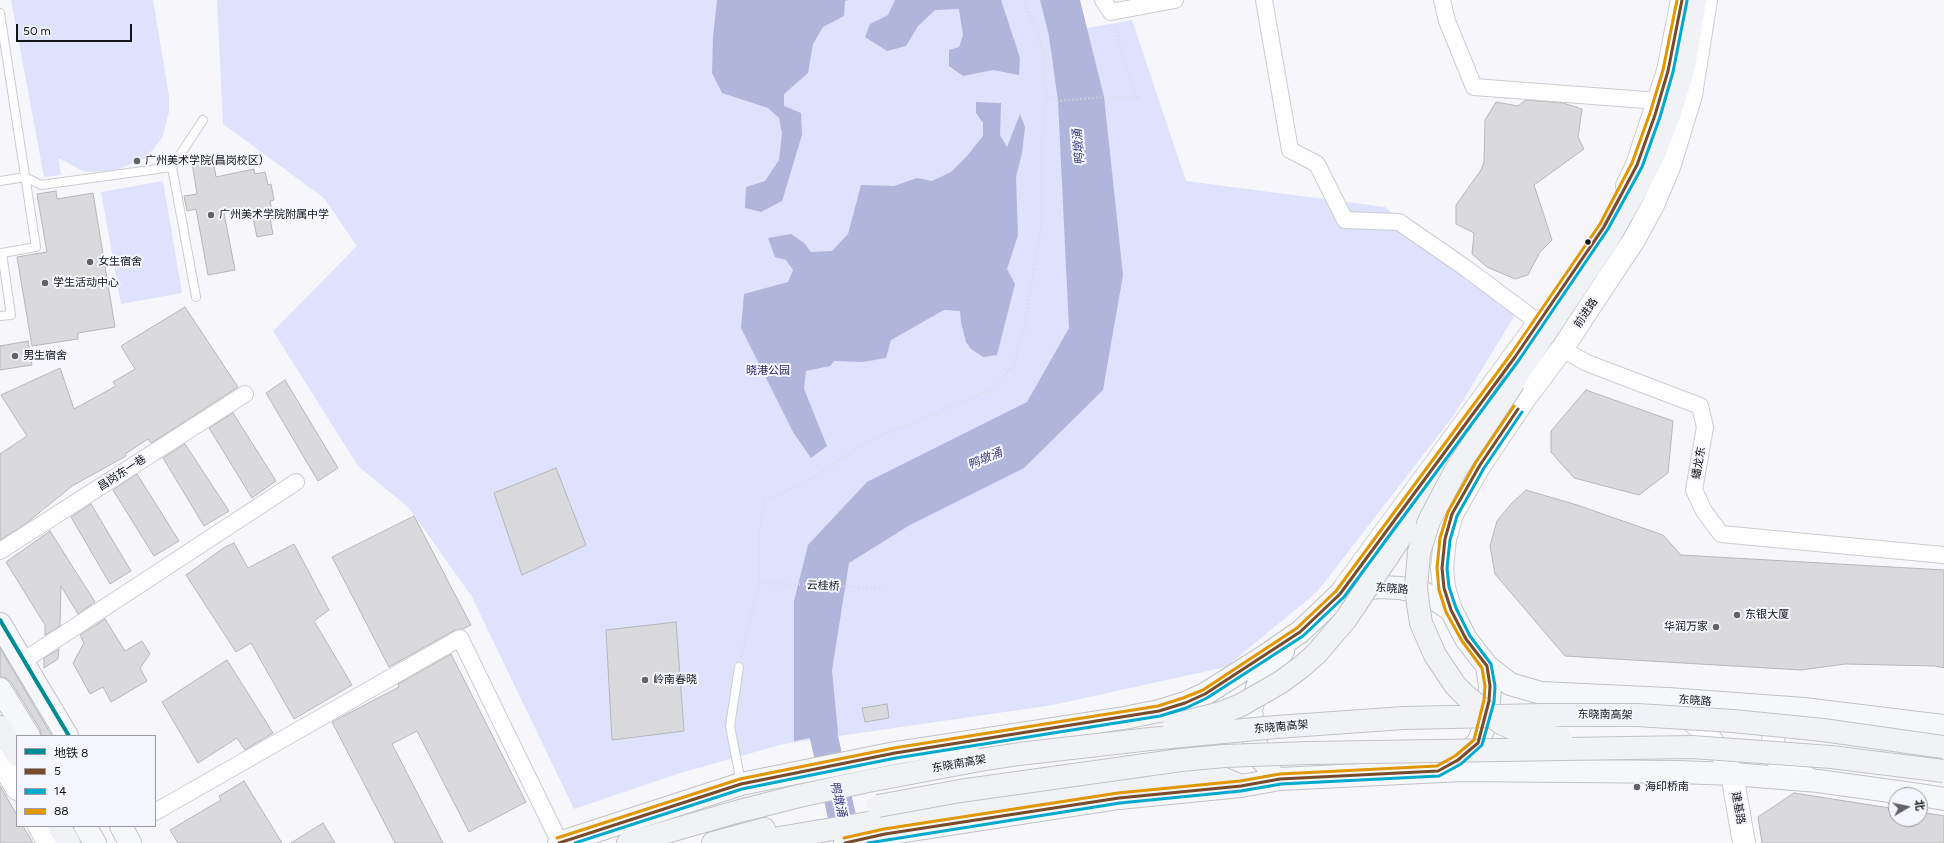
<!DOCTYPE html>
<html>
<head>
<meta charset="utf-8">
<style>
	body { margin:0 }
	#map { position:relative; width:1944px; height:843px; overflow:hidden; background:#f7f7fb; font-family:Figtree,"Noto Sans SC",sans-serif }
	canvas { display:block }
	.legend { position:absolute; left:16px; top:735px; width:140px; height:92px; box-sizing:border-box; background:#f5f6fd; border:1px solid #9b9ca1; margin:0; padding:5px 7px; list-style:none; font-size:12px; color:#131416 }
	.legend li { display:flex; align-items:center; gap:8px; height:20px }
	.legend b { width:20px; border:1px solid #9b9ca1 }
	.north { position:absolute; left:1888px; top:787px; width:40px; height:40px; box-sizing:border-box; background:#f5f6fd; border:1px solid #9b9ca1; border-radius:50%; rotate:81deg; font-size:11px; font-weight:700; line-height:16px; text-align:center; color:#131416 }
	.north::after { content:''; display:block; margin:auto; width:14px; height:18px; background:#636366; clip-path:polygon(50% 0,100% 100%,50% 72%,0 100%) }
	.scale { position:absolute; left:16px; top:24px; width:116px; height:18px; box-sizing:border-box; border:2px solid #131416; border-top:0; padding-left:5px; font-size:12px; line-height:14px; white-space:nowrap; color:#131416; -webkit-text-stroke:3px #f5f6fd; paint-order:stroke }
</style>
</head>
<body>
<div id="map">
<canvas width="1944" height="843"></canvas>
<ul class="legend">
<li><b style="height:5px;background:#008c95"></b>地铁 8</li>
<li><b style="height:5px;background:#7a4b2a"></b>5</li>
<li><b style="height:5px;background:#00a9ce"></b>14</li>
<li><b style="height:5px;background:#e09702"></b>88</li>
</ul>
<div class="north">北</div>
<div class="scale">50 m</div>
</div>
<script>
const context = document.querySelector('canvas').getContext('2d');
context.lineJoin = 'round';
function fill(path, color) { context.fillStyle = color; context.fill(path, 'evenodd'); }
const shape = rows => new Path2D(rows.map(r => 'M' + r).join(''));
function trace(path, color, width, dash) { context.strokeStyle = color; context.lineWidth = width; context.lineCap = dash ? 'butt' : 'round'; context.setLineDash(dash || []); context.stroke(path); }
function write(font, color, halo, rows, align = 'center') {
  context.font = font + ' Figtree,"Noto Sans SC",sans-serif'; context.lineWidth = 4; context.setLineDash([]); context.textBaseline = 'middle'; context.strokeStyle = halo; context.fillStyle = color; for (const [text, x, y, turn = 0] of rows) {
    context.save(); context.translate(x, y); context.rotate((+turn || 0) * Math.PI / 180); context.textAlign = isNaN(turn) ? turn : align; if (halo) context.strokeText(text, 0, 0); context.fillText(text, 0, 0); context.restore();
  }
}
const green = shape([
	[11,0,153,0,169,96,169,112,162,138,146,158,114,171,85,172,58,158,61,175,44,177],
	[217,0,1040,0,1049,35,1132,20,1186,181,1385,207,1515,315,1454,415,1317,592,1226,667,1053,705,784,744,680,773,574,809,472,597,409,508,358,466,273,331,357,246,324,198,223,124],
	[163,181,182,293,121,304,101,192]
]);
const water = shape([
	[717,0,848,0,845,1,844,16,823,27,813,44,808,73,784,94,784,106,801,113,802,135,782,201,761,212,745,208,746,187,765,181,779,160,782,133,779,118,768,108,722,93,712,73,713,37],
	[895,0,1001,0,1020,58,1019,75,993,70,963,76,949,66,949,50,959,47,963,35,959,9,935,10,918,26,906,46,887,51,865,37,870,24,888,15],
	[1040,0,1080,0,1104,97,1123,275,1103,390,1024,468,910,525,849,563,832,670,838,733,794,741,794,601,808,545,867,482,1027,402,1069,328,1058,101,1049,36],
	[976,102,1001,103,1000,135,1007,147,1020,114,1025,127,1022,153,1016,177,1018,235,1007,269,1015,284,997,355,983,357,971,349,966,342,961,323,960,311,944,310,891,340,886,358,863,362,834,361,830,366,806,371,804,389,827,446,811,458,793,432,741,328,744,294,788,282,793,270,786,260,775,257,768,238,791,234,804,243,811,252,832,251,848,234,861,185,894,186,917,178,932,181,951,172,967,156,983,136,983,123,976,113]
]);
const river = shape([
	[815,698,848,843]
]);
const building = shape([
	[1526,100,1563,103,1582,109,1578,137,1584,149,1534,185,1552,240,1540,252,1528,275,1515,279,1487,267,1472,254,1474,233,1456,224,1456,205,1481,170,1484,162,1485,120,1496,102,1518,106,1526,100],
	[213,159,216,177,254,169,255,174,265,172,268,185,271,184,274,200,270,201,274,218,270,219,273,234,257,237,251,208,224,213,235,270,208,275,196,209,187,211,184,196,197,194,192,163,213,159],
	[56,191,57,199,93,193,115,327,78,333,78,339,32,346,17,257,47,252,37,194,56,191],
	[185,307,238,387,153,442,151,443,148,439,125,454,126,456,72,486,24,525,0,540,0,454,27,436,1,395,60,368,74,409,116,386,113,382,135,369,121,346,185,307],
	[28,341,32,365,0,370,0,346,28,341],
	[285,380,338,468,318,481,266,393,285,380],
	[1586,390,1673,421,1668,473,1639,495,1574,478,1551,452,1551,431,1586,390],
	[233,413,276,481,252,498,209,428,233,413],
	[185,444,229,511,204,526,163,458,185,444],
	[556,468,586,545,522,575,494,493,556,468],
	[137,474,179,541,154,556,113,490,137,474],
	[1526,490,1577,505,1663,535,1681,555,1944,570,1944,668,1935,666,1845,664,1801,670,1565,656,1495,574,1490,546,1497,521,1511,504,1526,490],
	[91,504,131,571,110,584,71,517,91,504],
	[414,516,471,625,463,629,455,630,389,667,332,557,414,516],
	[50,531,95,602,78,614,61,586,60,626,45,635,45,625,6,562,50,531],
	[234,543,248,568,294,544,329,610,314,621,352,685,294,719,251,643,236,652,186,575,225,547,234,543],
	[105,619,125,651,142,641,150,654,140,668,147,681,111,702,103,687,90,694,73,663,84,643,80,635,105,619],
	[676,622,684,731,612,740,606,630,676,622],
	[0,648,52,736,41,736,40,729,11,682,6,678,0,677,0,648],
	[59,649,58,659,44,668,44,658,59,649],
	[451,654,526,802,469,832,417,731,392,744,443,843,395,843,332,722,399,687,398,684,451,654],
	[227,660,273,733,245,750,237,738,198,763,162,702,227,660],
	[887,704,889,718,865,722,862,708,887,704],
	[244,781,282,843,178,843,170,830,221,800,219,796,244,781],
	[0,786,17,815,17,826,23,826,33,843,0,843,0,786],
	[1794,793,1896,809,1896,819,1920,819,1920,812,1944,816,1944,843,1762,843,1758,817,1794,793],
	[323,823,335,843,291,843,323,823]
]);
const path = shape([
	[1046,95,1058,101,1104,97,1137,97,1127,73,1115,26],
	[759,583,887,588],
	[741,657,759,583,759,535,765,500,803,484,866,442,992,390,1014,364,1024,330,1042,220,1042,145,1046,95,1043,51,1024,0]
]);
const lane = shape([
	[0,13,36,247,2,253,11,315,0,316],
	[172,167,196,297],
	[0,181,25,177,41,185,172,167,203,120],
	[739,667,730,726,741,783]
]);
const street = shape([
	[1103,0,1111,12,1175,0],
	[1264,0,1290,150,1317,164,1345,220,1399,222,1467,269,1539,323],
	[1442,0,1447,21,1474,87,1659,101],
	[1562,349,1587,363,1700,406,1705,427,1694,490,1704,511,1721,534,1944,555],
	[0,551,245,394],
	[23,661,296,482],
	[155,812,460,638,560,843]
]);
const secondary = shape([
	[1627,186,1637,165,1668,71,1682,0],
	[1340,594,1540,321],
	[1451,610,1444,588,1442,568,1445,539,1452,514,1480,465,1525,398,1562,349,1610,276,1634,240,1653,205,1669,167,1691,95,1706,0],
	[1681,711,1706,733,1725,759,1732,774,1744,843],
	[1791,713,1783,718,1775,729,1773,741,1775,756,1786,770,1809,779],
	[0,760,17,789],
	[39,826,49,843]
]);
const primary = shape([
	[0,624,67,736],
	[0,689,29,736],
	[1458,760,1478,743,1483,730,1489,701,1490,686,1487,666],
	[1270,769,1262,760,1254,738,1251,710,1258,684,1283,651],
	[1920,795,1944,799],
	[85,826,95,843],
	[121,826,130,843],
	[559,843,741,784,895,753,1124,718,1159,711,1185,703,1205,694,1265,656,1300,632,1340,594,1356,589,1382,587,1400,588,1424,593,1436,600,1451,610,1466,639,1487,666,1510,684,1541,693,1668,699,1804,709,1944,726],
	[845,843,885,834,1119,798,1241,786,1280,779,1462,770,1679,772,1732,774,1818,781,1919,795]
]);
const highway = shape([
	[1502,397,1608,239,1634,193,1654,154,1670,113,1684,67,1695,0],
	[1406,529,1446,475],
	[0,727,17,755],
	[59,826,69,843],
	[628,843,736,812,799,796,868,781,980,760],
	[713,843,764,829],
	[749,843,982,804,1213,774,1241,786]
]);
const highwayBridge = shape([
	[1514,382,1457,468,1429,521,1419,552,1416,588,1418,604,1421,623,1435,655,1455,685,1467,697,1501,723,1516,730,1532,735,1561,738],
	[1174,725,1221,713,1241,705,1281,682,1300,668,1316,654,1346,619,1406,529],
	[980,760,1019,754,1150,739,1276,727,1404,718,1543,715,1637,715,1733,721,1823,730,1944,747],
	[878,806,960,791,1181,760,1224,756,1308,753,1692,747,1831,757,1944,771]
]);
const bus1 = shape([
	[559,843,741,784,895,753,1159,711,1185,703,1205,694,1300,632,1340,594,1515,357,1604,227,1637,165,1655,115,1668,71,1682,0],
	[845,843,885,834,1119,798,1241,786,1280,779,1438,771,1458,760,1478,743,1489,701,1490,686,1487,666,1466,639,1451,610,1444,588,1442,568,1445,539,1452,514,1480,465,1518,409]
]);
const bus2 = shape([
	[575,843,742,789,896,758,1160,716,1186,708,1207,698,1303,636,1344,597,1519,360,1608,229,1642,167,1660,117,1673,72,1687,1],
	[868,843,1120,803,1241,791,1281,784,1439,776,1461,764,1482,745,1494,702,1495,686,1491,664,1470,636,1456,608,1449,587,1447,568,1450,540,1457,516,1484,468,1522,412]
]);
const bus3 = shape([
	[557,838,740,779,894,748,1158,706,1183,698,1203,690,1297,628,1336,591,1511,354,1600,224,1632,163,1650,113,1663,70,1677,0],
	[844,838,884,829,1118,793,1240,781,1280,774,1437,766,1455,756,1474,740,1484,700,1485,686,1482,668,1462,641,1446,612,1439,590,1437,568,1440,538,1448,512,1476,462,1514,406]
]);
const metro1 = shape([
	[0,620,69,736]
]);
const markers = [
	[137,161,4,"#636366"],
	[211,215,4,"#636366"],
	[1588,242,3.5,"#131416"],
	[90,262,4,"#636366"],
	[45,283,4,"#636366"],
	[15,356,4,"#636366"],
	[1737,615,4,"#636366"],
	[1716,627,4,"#636366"],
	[645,680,4,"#636366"],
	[1637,787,4,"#636366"]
];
const poiNames = [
	["广州美术学院(昌岗校区)",145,161],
	["广州美术学院附属中学",219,215],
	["女生宿舍",98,262],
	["学生活动中心",53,283],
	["男生宿舍",23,356],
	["东银大厦",1745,615],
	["华润万家",1708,627,"right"],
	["岭南春晓",653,680],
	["海印桥南",1645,787]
];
const streetNames = [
	["前进路",1586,313,-56],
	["蟠龙东",1699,463,-80],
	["昌岗东一巷",122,473,-33],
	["云桂桥",823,586,2],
	["东晓路",1392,589,4],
	["东晓路",1695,701,4],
	["东晓南高架",1605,715,1],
	["东晓南高架",1281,727,-5],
	["东晓南高架",959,764,-10],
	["建基路",1738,808,80]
];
const parkNames = [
	["晓港公园",768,371]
];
const waterNames = [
	["鸭墩涌",1079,147,-95],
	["鸭墩涌",985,459,-23],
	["鸭墩涌",838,799,77]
];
fill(green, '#dee2fd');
fill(water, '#b0b5dc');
trace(river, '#b0b5dc', 28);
fill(building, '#dadadd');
trace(building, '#b6b7ba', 1);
trace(lane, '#cdcdd0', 10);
trace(street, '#cdcdd0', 18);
trace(secondary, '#cdcdd0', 24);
trace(primary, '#c1c2c6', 24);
trace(highway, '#c1c2c6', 24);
trace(path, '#dbdbdc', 2.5, [1, 3]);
trace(lane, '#fefefe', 8);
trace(street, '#fefefe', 16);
trace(secondary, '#fefefe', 22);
trace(primary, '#f6f7f9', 22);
trace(highway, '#f1f2f5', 22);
trace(highwayBridge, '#c1c2c6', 24, []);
trace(highwayBridge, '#f1f2f5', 22);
trace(bus1, '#7a4b2a', 3);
trace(bus2, '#00a9ce', 3);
trace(bus3, '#e09702', 3);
trace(metro1, '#008c95', 4);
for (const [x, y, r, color] of markers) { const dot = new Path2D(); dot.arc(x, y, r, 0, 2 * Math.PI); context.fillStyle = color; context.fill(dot); trace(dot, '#f5f6fd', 1.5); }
write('11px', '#131416', '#f5f6fd', poiNames, 'left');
write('11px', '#131416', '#f5f6fd', streetNames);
write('11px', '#201e5c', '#f5f6fd', parkNames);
write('italic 12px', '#3b3e7f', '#f5f6fd', waterNames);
</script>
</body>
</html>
